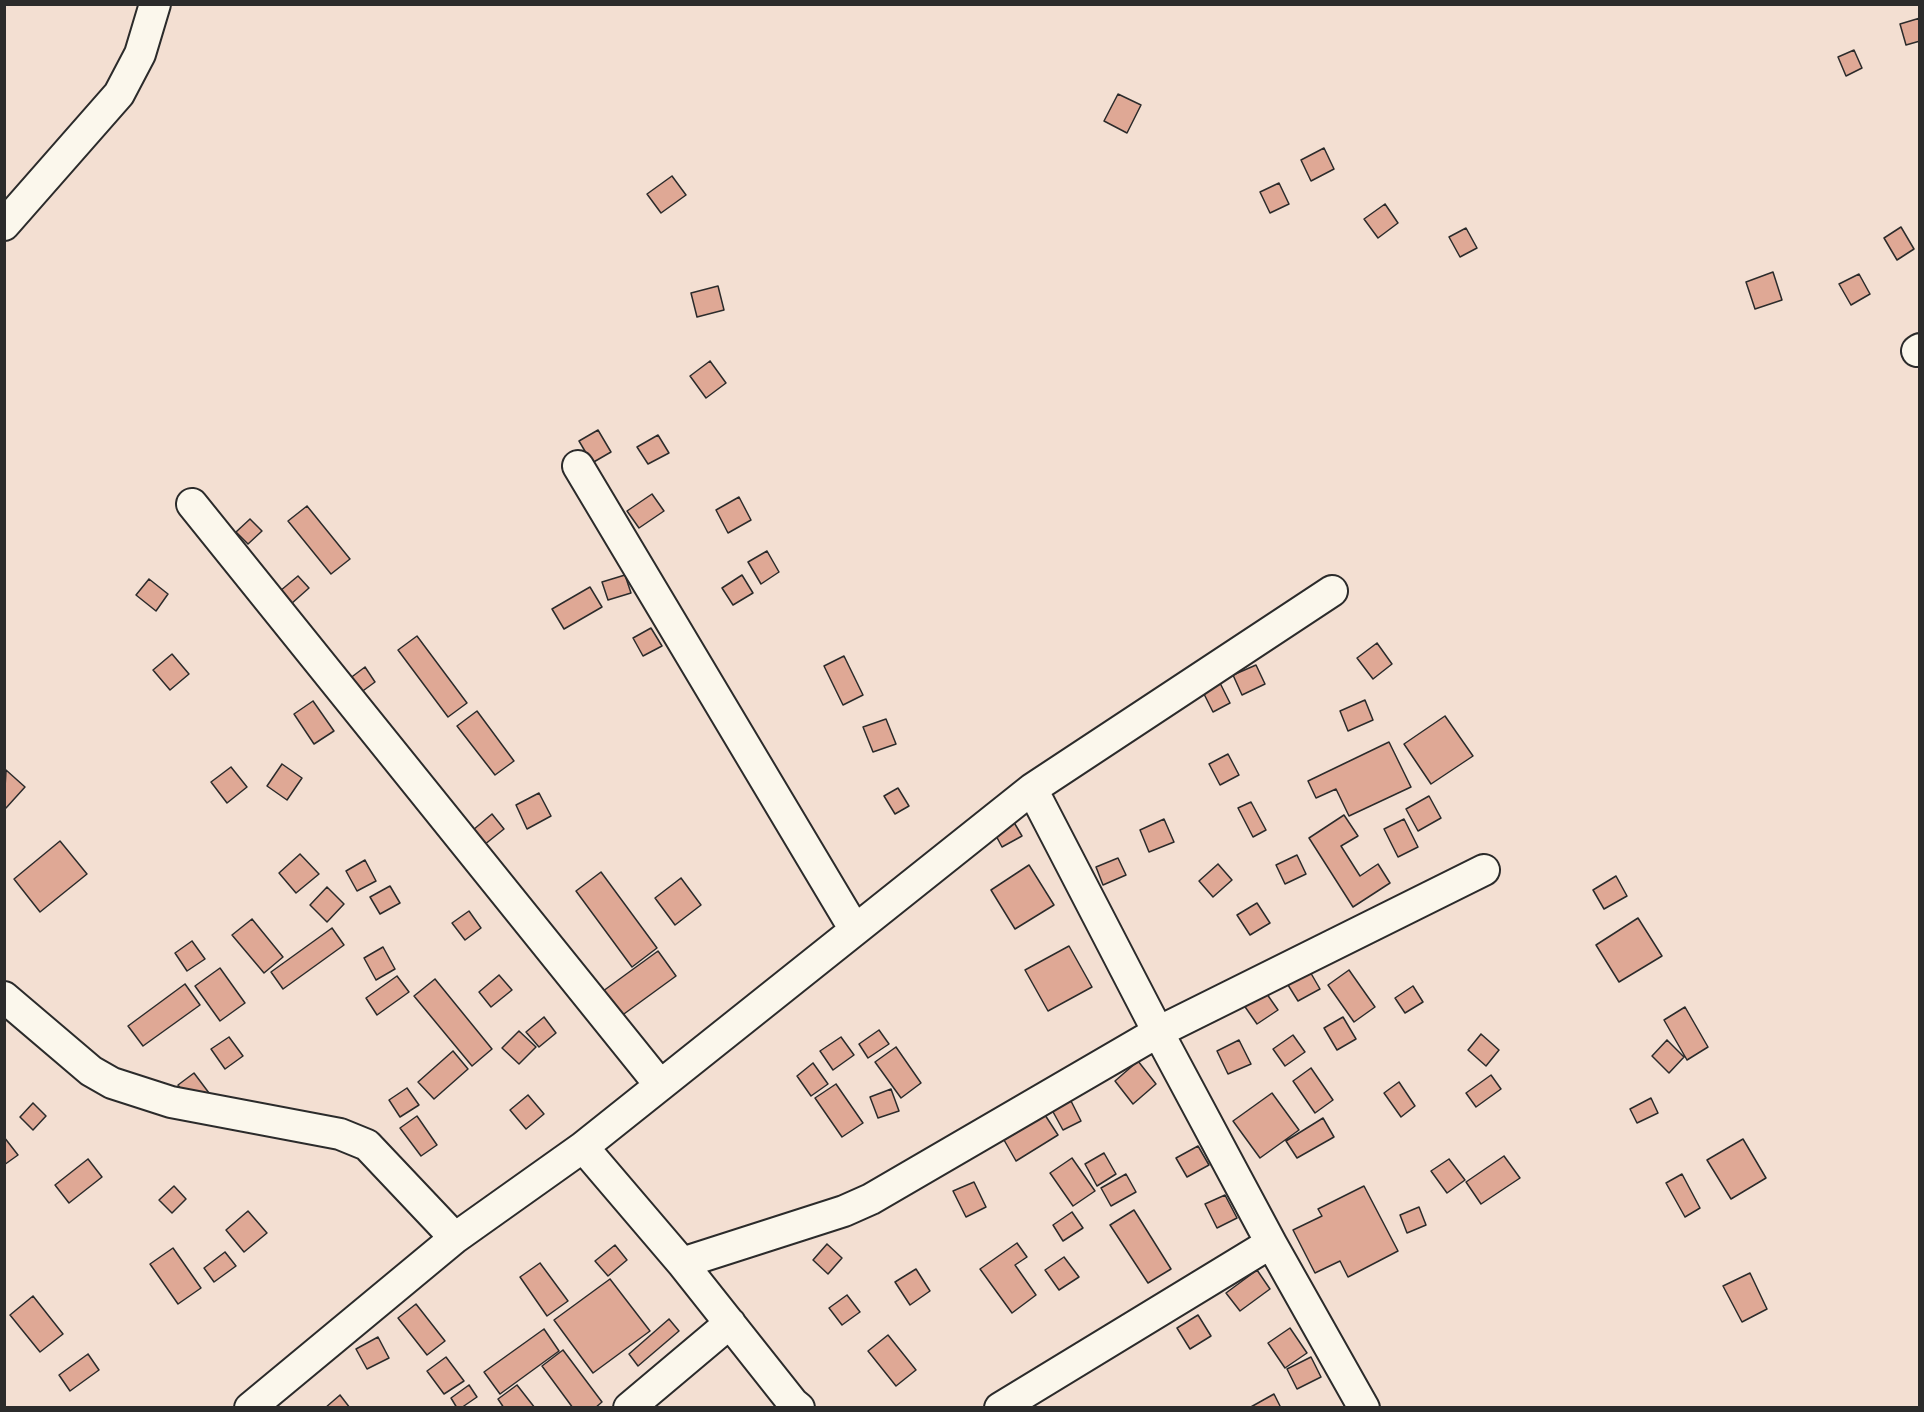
<!DOCTYPE html>
<html>
<head>
<meta charset="utf-8">
<style>
	body { margin:0 }
	#map { position:relative; width:1924px; height:1412px; overflow:hidden; background:#f3dfd2; font-family:"Architects Daughter",sans-serif }
	canvas { display:block }
	.frame { position:absolute; inset:0; border:6px solid #2b2b2b; pointer-events:none }
</style>
</head>
<body>
<div id="map">
<canvas width="1924" height="1412"></canvas>
<div class="frame"></div>
</div>
<script>
const context = document.querySelector('canvas').getContext('2d');
context.lineJoin = 'round';
function fill(path, color) { context.fillStyle = color; context.fill(path, 'evenodd'); }
const shape = rows => new Path2D(rows.map(r => 'M' + r).join(''));
function trace(path, color, width, dash) { context.strokeStyle = color; context.lineWidth = width; context.lineCap = dash ? 'butt' : 'round'; context.setLineDash(dash || []); context.stroke(path); }
const building = shape([
	[1920,18,1920,41,1906,45,1900,24,1920,18],
	[1854,50,1862,68,1846,76,1838,57,1854,50],
	[1118,94,1141,105,1127,133,1104,121,1118,94],
	[1324,148,1334,169,1311,181,1301,160,1324,148],
	[672,176,686,195,661,213,647,194,672,176],
	[1279,183,1289,204,1270,213,1260,192,1279,183],
	[1385,204,1398,223,1378,238,1364,219,1385,204],
	[1901,227,1914,249,1897,260,1884,238,1901,227],
	[1466,228,1477,248,1460,257,1449,237,1466,228],
	[1773,272,1782,300,1755,309,1746,282,1773,272],
	[1859,274,1870,294,1851,305,1839,284,1859,274],
	[718,286,724,310,697,317,691,293,718,286],
	[710,361,726,383,706,398,690,376,710,361],
	[598,430,611,452,592,463,579,441,598,430],
	[658,435,669,453,648,464,637,447,658,435],
	[652,494,664,511,639,528,627,511,652,494],
	[739,497,751,520,728,533,716,510,739,497],
	[307,506,350,559,331,574,288,521,307,506],
	[250,519,262,531,248,544,236,532,250,519],
	[767,551,779,572,761,584,748,562,767,551],
	[625,575,631,593,608,600,602,582,625,575],
	[742,575,753,593,733,605,722,588,742,575],
	[298,576,309,588,291,604,280,591,298,576],
	[149,579,168,594,156,611,136,595,149,579],
	[590,587,602,607,564,629,552,609,590,587],
	[651,628,662,646,643,656,633,638,651,628],
	[417,636,467,703,448,717,398,650,417,636],
	[1377,643,1392,664,1373,679,1357,658,1377,643],
	[172,654,189,674,170,690,153,670,172,654],
	[844,656,863,695,843,705,824,666,844,656],
	[1256,665,1265,684,1242,695,1233,675,1256,665],
	[365,667,375,682,360,693,349,679,365,667],
	[1220,683,1230,703,1213,712,1203,692,1220,683],
	[1365,700,1373,720,1348,731,1340,711,1365,700],
	[313,701,334,731,314,744,294,714,313,701],
	[477,711,514,761,495,775,457,726,477,711],
	[1445,716,1473,756,1431,784,1404,744,1445,716],
	[886,719,896,744,873,752,863,727,886,719],
	[1389,742,1411,787,1349,816,1336,789,1316,798,1308,781,1389,742],
	[1228,754,1239,775,1220,785,1209,764,1228,754],
	[282,764,302,778,287,800,267,786,282,764],
	[231,767,247,787,227,803,211,782,231,767],
	[6,770,25,787,6,808,4,806,6,770],
	[898,788,909,806,895,814,884,796,898,788],
	[539,793,551,816,527,829,516,805,539,793],
	[1429,796,1441,818,1418,831,1406,809,1429,796],
	[1251,802,1266,830,1253,837,1238,808,1251,802],
	[492,814,504,829,484,845,473,830,492,814],
	[1344,815,1358,836,1341,846,1360,876,1378,864,1390,883,1353,907,1309,838,1344,815],
	[1012,819,1022,836,1002,847,993,830,1012,819],
	[1164,819,1174,842,1149,852,1140,830,1164,819],
	[1404,819,1418,847,1398,857,1384,829,1404,819],
	[60,841,87,874,40,912,14,879,60,841],
	[300,854,319,874,296,893,279,873,300,854],
	[1297,855,1306,874,1285,884,1276,865,1297,855],
	[1118,858,1126,875,1103,885,1096,867,1118,858],
	[365,860,376,881,357,891,346,871,365,860],
	[1218,864,1232,880,1213,897,1199,881,1218,864],
	[1029,865,1054,905,1015,929,991,890,1029,865],
	[601,872,657,948,632,967,576,891,601,872],
	[1616,876,1627,896,1604,909,1593,890,1616,876],
	[681,878,701,905,675,925,655,898,681,878],
	[390,886,400,903,380,914,370,897,390,886],
	[327,887,344,904,327,922,310,905,327,887],
	[1257,903,1270,923,1250,935,1237,915,1257,903],
	[469,911,481,928,465,940,452,923,469,911],
	[1638,918,1662,956,1619,982,1596,945,1638,918],
	[252,919,283,957,264,973,232,935,252,919],
	[332,928,344,945,283,989,271,972,332,928],
	[192,941,205,959,187,971,175,953,192,941],
	[1069,946,1092,987,1048,1011,1025,970,1069,946],
	[383,947,395,969,376,980,364,958,383,947],
	[658,951,676,976,617,1019,599,994,658,951],
	[1305,963,1320,989,1298,1001,1283,977,1305,963],
	[220,968,245,1003,220,1021,195,986,220,968],
	[1349,970,1375,1007,1354,1022,1328,985,1349,970],
	[499,975,512,990,491,1007,479,992,499,975],
	[397,976,409,992,377,1015,366,998,397,976],
	[435,979,492,1049,472,1066,414,996,435,979],
	[185,984,200,1005,143,1046,128,1026,185,984],
	[1413,986,1423,1002,1405,1013,1395,998,1413,986],
	[1262,987,1278,1010,1257,1024,1241,1001,1262,987],
	[1685,1007,1708,1047,1687,1060,1664,1020,1685,1007],
	[544,1017,556,1033,539,1047,526,1032,544,1017],
	[1343,1017,1356,1039,1337,1050,1324,1028,1343,1017],
	[879,1030,889,1044,868,1058,859,1044,879,1030],
	[519,1031,536,1047,519,1064,502,1048,519,1031],
	[1481,1034,1499,1050,1486,1066,1468,1050,1481,1034],
	[1293,1035,1305,1052,1285,1066,1273,1049,1293,1035],
	[229,1037,243,1056,225,1069,211,1049,229,1037],
	[841,1037,854,1055,833,1070,820,1051,841,1037],
	[1239,1040,1251,1064,1228,1074,1217,1051,1239,1040],
	[1667,1040,1684,1057,1669,1073,1652,1056,1667,1040],
	[896,1047,921,1083,901,1098,875,1062,896,1047],
	[453,1051,468,1069,434,1099,418,1082,453,1051],
	[1138,1061,1156,1084,1133,1104,1115,1081,1138,1061],
	[813,1063,828,1084,811,1096,797,1076,813,1063],
	[1311,1068,1333,1100,1315,1113,1293,1081,1311,1068],
	[194,1073,209,1093,192,1105,178,1085,194,1073],
	[1491,1075,1501,1089,1476,1107,1466,1093,1491,1075],
	[1399,1082,1415,1106,1401,1117,1384,1093,1399,1082],
	[836,1084,863,1123,842,1137,815,1098,836,1084],
	[407,1088,419,1105,400,1117,389,1100,407,1088],
	[891,1089,899,1111,878,1118,870,1097,891,1089],
	[1272,1093,1299,1130,1260,1158,1233,1121,1272,1093],
	[528,1095,544,1114,526,1129,510,1110,528,1095],
	[1651,1098,1658,1113,1637,1123,1630,1109,1651,1098],
	[1071,1101,1081,1121,1063,1130,1052,1110,1071,1101],
	[33,1103,46,1116,33,1130,20,1117,33,1103],
	[1045,1115,1058,1135,1016,1161,1004,1140,1045,1115],
	[417,1116,437,1145,421,1156,400,1128,417,1116],
	[1323,1118,1334,1137,1297,1158,1286,1141,1323,1118],
	[4,1137,18,1155,4,1165,4,1137],
	[1743,1139,1766,1178,1731,1199,1707,1160,1743,1139],
	[1198,1146,1209,1165,1187,1177,1176,1158,1198,1146],
	[1104,1153,1116,1174,1097,1186,1085,1164,1104,1153],
	[1504,1156,1520,1178,1481,1204,1466,1182,1504,1156],
	[1072,1158,1095,1191,1073,1206,1050,1173,1072,1158],
	[88,1159,102,1177,69,1203,55,1185,88,1159],
	[1449,1159,1465,1180,1447,1193,1431,1171,1449,1159],
	[1126,1174,1136,1192,1111,1206,1101,1188,1126,1174],
	[1682,1174,1700,1208,1685,1217,1666,1183,1682,1174],
	[974,1182,986,1207,966,1217,953,1191,974,1182],
	[174,1186,186,1199,172,1213,159,1200,174,1186],
	[1364,1186,1398,1251,1348,1277,1340,1261,1315,1273,1293,1230,1322,1216,1318,1209,1364,1186],
	[1225,1195,1237,1218,1217,1228,1205,1204,1225,1195],
	[1419,1207,1426,1225,1407,1233,1400,1215,1419,1207],
	[1134,1210,1171,1269,1148,1283,1110,1225,1134,1210],
	[248,1211,267,1233,244,1252,226,1230,248,1211],
	[1072,1212,1083,1228,1063,1241,1053,1225,1072,1212],
	[1017,1243,1027,1257,1015,1265,1036,1295,1012,1313,980,1269,1017,1243],
	[827,1244,842,1258,828,1274,813,1260,827,1244],
	[615,1245,627,1260,608,1276,595,1261,615,1245],
	[173,1248,201,1288,178,1304,150,1264,173,1248],
	[225,1252,236,1266,214,1282,204,1268,225,1252],
	[1064,1257,1079,1277,1059,1290,1045,1270,1064,1257],
	[540,1263,568,1301,547,1316,520,1277,540,1263],
	[916,1269,930,1291,910,1305,895,1282,916,1269],
	[1257,1270,1270,1289,1240,1311,1226,1293,1257,1270],
	[1750,1273,1767,1309,1742,1322,1723,1286,1750,1273],
	[610,1279,650,1331,593,1373,554,1320,610,1279],
	[847,1295,860,1312,842,1325,829,1308,847,1295],
	[33,1296,63,1334,40,1352,10,1315,33,1296],
	[416,1304,445,1341,427,1355,398,1318,416,1304],
	[1198,1315,1211,1336,1190,1349,1177,1328,1198,1315],
	[669,1319,679,1331,638,1366,629,1354,669,1319],
	[1290,1328,1307,1353,1285,1368,1268,1343,1290,1328],
	[544,1329,559,1351,500,1394,484,1372,544,1329],
	[888,1335,916,1370,896,1386,868,1351,888,1335],
	[378,1337,389,1358,367,1369,356,1349,378,1337],
	[563,1350,602,1402,595,1408,573,1408,542,1366,563,1350],
	[88,1354,99,1370,70,1391,59,1375,88,1354],
	[446,1357,464,1381,444,1394,427,1371,446,1357],
	[1311,1357,1321,1377,1297,1389,1287,1369,1311,1357],
	[469,1385,477,1397,461,1408,457,1408,451,1398,469,1385],
	[517,1385,535,1408,504,1408,498,1399,517,1385],
	[1274,1394,1281,1408,1249,1408,1274,1394],
	[340,1395,350,1408,325,1408,340,1395]
]);
const street = shape([
	[4,225,119,94,140,54,155,4],
	[1917,351,1920,349],
	[578,466,855,930],
	[192,504,660,1085],
	[1032,789,1158,1032,1271,1243],
	[4,997,91,1071,112,1083,171,1102,340,1134,367,1145,455,1238,583,1147,682,1263,793,1403,799,1408],
	[583,1147,1032,789,1332,591],
	[682,1263,844,1211,871,1199,1158,1032,1484,870],
	[250,1408,455,1238],
	[629,1408,730,1323],
	[1000,1408,1271,1243,1364,1408]
]);
fill(building, '#dfa895');
trace(building, '#2b2b2b', 1.5);
trace(street, '#2b2b2b', 34);
trace(street, '#fbf7ec', 30);
</script>
</body>
</html>
